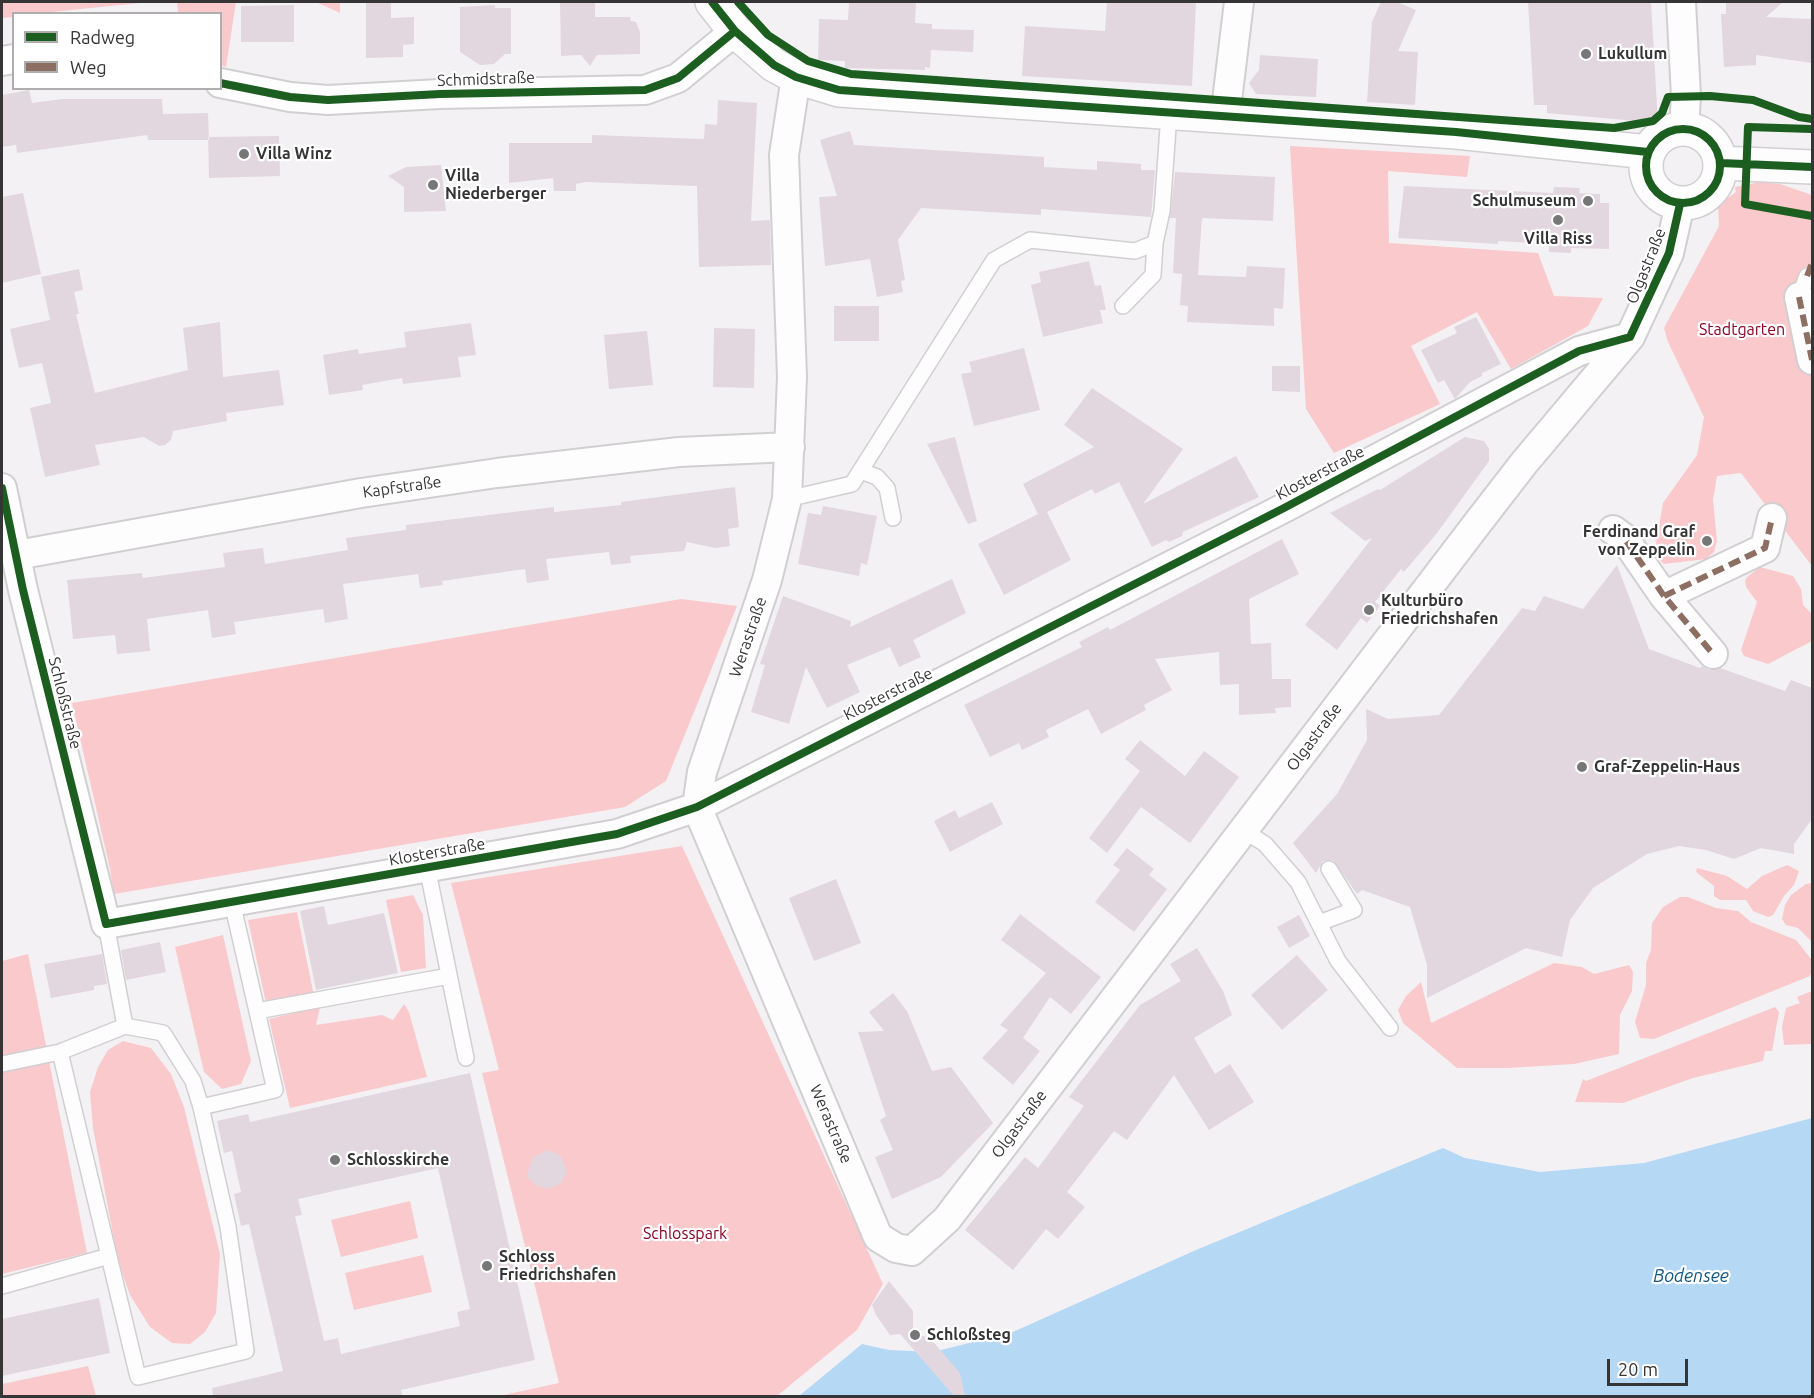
<!DOCTYPE html>
<html>
<head>
<meta charset="utf-8">
<style>
	body { margin:0 }
	#map { position:relative; width:1814px; height:1398px; overflow:hidden; background:#f3f1f4; font-family:Ubuntu,sans-serif }
	canvas { display:block }
	.frame { position:absolute; inset:0; border:3px solid #363536; pointer-events:none }
	.legend { position:absolute; left:12px; top:12px; width:210px; height:78px; box-sizing:border-box; background:#fff; border:2px solid #afaeaf; margin:0; padding:8px 10px; list-style:none; font-size:18px; color:#363536 }
	.legend li { display:flex; align-items:center; gap:12px; height:30px }
	.legend b { width:30px; border:2px solid #afaeaf }
	.scale { position:absolute; left:1607px; top:1359px; width:81px; height:27px; box-sizing:border-box; border:3px solid #363536; border-top:0; padding-left:8px; font-size:18px; line-height:21px; white-space:nowrap; color:#363536; -webkit-text-stroke:4px #fff; paint-order:stroke }
</style>
</head>
<body>
<div id="map">
<canvas width="1814" height="1398"></canvas>
<div class="frame"></div>
<ul class="legend">
<li><b style="height:8px;background:#1b5e20"></b>Radweg</li>
<li><b style="height:8px;background:#8d6e63"></b>Weg</li>
</ul>
<div class="scale">20 m</div>
</div>
<script>
const context = document.querySelector('canvas').getContext('2d');
context.lineJoin = 'round';
function fill(path, color) { context.fillStyle = color; context.fill(path, 'evenodd'); }
const shape = rows => new Path2D(rows.map(r => 'M' + r).join(''));
function trace(path, color, width, dash) { context.strokeStyle = color; context.lineWidth = width; context.lineCap = dash ? 'butt' : 'round'; context.setLineDash(dash || []); context.stroke(path); }
function write(font, color, halo, rows, align = 'center') {
  context.font = font + ' Ubuntu,sans-serif'; context.lineWidth = 4.5; context.setLineDash([]); context.textBaseline = 'middle'; context.strokeStyle = halo; context.fillStyle = color; for (const [text, x, y, turn = 0] of rows) {
    context.save(); context.translate(x, y); context.rotate((+turn || 0) * Math.PI / 180); context.textAlign = isNaN(turn) ? turn : align; if (halo) context.strokeText(text, 0, 0); context.fillText(text, 0, 0); context.restore();
  }
}
const green = shape([
	[2,2,150,2,42,13,14,14,13,17,2,18],
	[177,2,236,2,226,67,221,65,220,14,178,13],
	[316,2,340,2,340,13],
	[1290,146,1470,156,1467,177,1388,171,1389,243,1538,253,1554,296,1603,298,1588,326,1511,369,1477,312,1411,346,1440,404,1334,453,1306,409],
	[1760,182,1780,184,1812,195,1812,566,1741,473,1717,476,1713,500,1717,541,1714,552,1706,559,1664,564,1654,555,1663,503,1697,455,1704,417,1668,342,1664,328,1719,226,1718,205,1736,192,1735,187],
	[1760,567,1793,576,1801,589,1803,605,1812,614,1812,641,1768,664,1744,656,1741,650,1757,602,1746,587,1745,581,1747,577],
	[681,599,737,606,666,781,625,807,114,894,110,869,72,703],
	[682,846,883,1284,857,1330,777,1396,499,1396,559,1383,482,1073,499,1070,451,883],
	[1787,865,1799,871,1794,885,1784,896,1773,915,1768,917,1753,911,1746,900,1720,900,1714,896,1714,886,1696,872,1697,868,1727,876,1747,889,1762,876],
	[1812,883,1812,942,1798,928,1786,925,1782,919,1785,905,1791,895,1806,884],
	[413,895,423,915,426,968,401,972,386,900],
	[1680,897,1688,897,1716,908,1738,911,1751,922,1796,940,1811,959,1812,969,1810,976,1654,1039,1640,1038,1635,1022,1646,985,1646,963,1651,950,1652,923,1663,907],
	[297,912,314,996,266,1003,248,920],
	[223,935,251,1061,241,1084,222,1089,204,1072,175,947],
	[28,954,87,1253,2,1274,2,961],
	[1554,963,1582,967,1594,974,1629,965,1633,972,1632,991,1620,1015,1619,1054,1574,1064,1508,1068,1457,1068,1403,1023,1398,1010,1406,996,1421,982,1431,1023],
	[1812,991,1812,1046,1811,1044,1784,1045,1782,1027,1786,1008,1800,1003,1797,997],
	[404,1004,409,1012,427,1077,290,1108,269,1019,320,1007,316,1025,382,1015,393,1020],
	[1775,1007,1779,1012,1772,1051,1765,1051,1763,1061,1693,1078,1623,1103,1575,1102,1583,1079,1586,1081],
	[123,1041,151,1048,171,1074,184,1107,220,1254,216,1313,205,1332,190,1344,172,1343,150,1327,130,1295,118,1261,93,1128,90,1092,98,1067,108,1050],
	[410,1201,418,1238,341,1257,331,1220],
	[423,1255,432,1292,354,1310,345,1273],
	[88,1366,96,1396,2,1396,2,1384]
]);
const water = shape([
	[1812,1118,1812,1396,799,1396,862,1344,889,1350,933,1352,1013,1332,1196,1250,1443,1148,1465,1158,1540,1172,1644,1163]
]);
const building = shape([
	[366,2,391,2,391,18,414,17,414,44,403,45,403,57,366,58],
	[560,2,595,2,595,17,630,17,631,21,636,22,640,32,640,54,597,55,590,66,581,55,561,56],
	[849,2,916,2,915,23,932,24,932,29,974,30,973,52,931,50,930,68,925,67,925,70,845,68,845,61,818,60,819,19,848,20],
	[1107,2,1196,2,1192,86,1022,76,1025,26,1105,31],
	[1381,2,1397,2,1416,10,1398,51,1418,52,1415,105,1367,102,1372,22],
	[1528,2,1651,2,1658,123,1547,113,1547,105,1534,105],
	[1726,2,1783,2,1766,17,1812,19,1812,63,1756,55,1756,65,1724,67,1721,14,1726,14],
	[294,5,294,42,241,42,241,6],
	[495,5,495,8,511,8,511,54,505,54,494,64,480,65,460,52,460,7],
	[1260,55,1318,59,1316,97,1256,94,1249,83,1259,70],
	[29,90,32,103,63,99,162,99,163,114,208,113,209,140,148,140,147,135,17,153,16,145,2,147,2,95],
	[718,100,757,103,751,221,770,220,771,265,699,267,697,186,586,182,576,184,576,191,554,191,553,178,509,183,509,143,592,143,592,135,704,139,705,124,717,125],
	[850,131,854,145,1044,157,1044,167,1097,170,1097,161,1141,164,1141,170,1155,170,1151,217,1041,209,1041,215,921,208,898,240,905,280,901,281,903,292,877,297,870,259,825,266,819,197,837,196,820,140],
	[279,136,280,176,209,178,208,137],
	[441,165,446,211,404,212,404,187,388,176,406,167],
	[1175,172,1275,177,1273,221,1202,218,1198,275,1246,277,1247,266,1285,268,1283,309,1274,308,1274,326,1187,322,1188,306,1180,305,1182,274,1173,273,1176,218,1170,218],
	[1404,186,1553,193,1554,187,1580,188,1579,193,1600,194,1600,203,1609,203,1609,249,1571,248,1571,253,1549,252,1549,244,1498,241,1498,244,1398,238],
	[23,193,41,274,2,283,2,197],
	[1089,261,1095,286,1101,285,1106,310,1100,310,1103,323,1043,337,1031,285,1041,282,1039,272],
	[79,269,83,290,74,292,79,314,76,314,95,393,188,370,183,328,220,322,223,377,279,370,284,405,226,413,227,421,173,431,171,440,165,445,159,446,144,437,95,445,100,465,45,477,30,408,51,403,42,363,19,368,10,329,50,320,41,277],
	[834,306,879,306,879,341,834,341],
	[1476,317,1501,364,1482,373,1482,376,1470,382,1455,399,1444,380,1438,383,1421,350,1457,333,1454,327],
	[471,323,476,355,458,357,461,377,403,384,402,378,362,385,363,390,329,395,323,355,358,349,359,354,406,347,404,332],
	[714,328,755,329,754,388,713,387],
	[647,331,653,385,609,389,604,335],
	[1024,348,1040,410,974,426,961,374,972,372,969,362],
	[1272,366,1300,366,1300,392,1272,391],
	[1092,388,1183,449,1143,504,1236,456,1259,497,1183,532,1182,536,1169,542,1166,540,1152,547,1119,482,1095,494,1092,489,1047,512,1071,560,1004,595,978,544,1038,514,1023,484,1094,447,1064,425],
	[955,437,977,521,968,524,927,444],
	[1465,437,1484,441,1489,449,1489,461,1437,533,1404,572,1401,569,1375,602,1380,606,1367,623,1361,618,1337,650,1305,625,1372,538,1365,541,1330,513,1378,489,1380,490],
	[735,487,739,527,728,529,730,546,715,548,687,542,684,551,630,556,631,563,611,565,609,552,546,559,549,580,527,583,525,569,442,581,443,585,420,588,418,574,343,584,348,619,325,623,323,609,234,622,236,634,212,638,208,610,147,619,150,651,117,654,115,635,73,639,67,580,142,573,143,578,225,567,223,553,263,548,265,564,348,550,346,538,406,530,406,525,554,507,554,512,621,505,621,502],
	[823,506,877,516,867,565,861,563,859,576,798,564,808,513,821,515],
	[1282,539,1299,574,1249,599,1251,644,1271,643,1272,679,1291,679,1291,707,1275,708,1276,713,1239,715,1239,684,1220,685,1219,652,1155,659,1172,690,1144,705,1146,710,1101,734,1088,709,1046,730,1049,737,1022,750,1019,743,990,757,964,705,1082,647,1079,642,1108,627,1110,630],
	[1617,565,1649,649,1700,668,1702,666,1708,670,1720,668,1785,691,1791,680,1812,688,1812,819,1794,844,1794,854,1761,848,1734,859,1706,850,1679,846,1647,854,1593,888,1570,920,1562,957,1526,948,1427,998,1427,965,1410,907,1362,890,1357,894,1333,860,1323,861,1316,873,1293,843,1337,794,1367,740,1366,709,1388,719,1439,715,1522,608,1535,611,1544,596,1583,609],
	[952,579,966,613,913,640,921,657,899,667,890,647,847,665,860,692,827,708,806,667,789,724,751,712,765,665,760,664,783,596,851,621,850,627],
	[1140,740,1185,776,1204,751,1239,777,1190,843,1141,807,1107,853,1089,838,1140,771,1125,759],
	[992,802,1003,824,950,852,934,821,955,810,959,818],
	[1127,848,1154,869,1149,875,1167,889,1134,932,1095,902,1120,870,1113,865],
	[836,879,861,943,814,961,789,898],
	[324,906,328,925,384,913,398,973,316,990,300,911],
	[1020,914,1101,977,1071,1014,1050,997,1023,1038,1040,1051,1013,1085,982,1058,1008,1030,1000,1025,1046,973,1001,940],
	[1299,915,1310,936,1289,948,1277,927],
	[160,942,166,972,126,980,121,950],
	[1197,948,1223,991,1232,1015,1194,1038,1215,1074,1230,1064,1254,1102,1209,1130,1174,1075,1127,1140,1114,1131,1067,1192,1085,1207,1058,1239,1046,1229,1013,1270,965,1230,1025,1157,1038,1168,1084,1106,1069,1097,1140,1005,1181,981,1170,964],
	[102,954,107,984,94,986,94,990,51,998,44,964],
	[1297,955,1328,990,1282,1030,1251,995],
	[893,993,907,1011,932,1071,951,1067,993,1123,941,1177,892,1199,875,1157,893,1150,880,1120,886,1116,858,1032,884,1031,869,1012],
	[470,1073,535,1360,401,1390,402,1396,213,1396,212,1388,283,1371,249,1224,241,1226,234,1194,241,1192,232,1151,224,1153,217,1121,248,1114,250,1122],
	[438,1168,470,1309,457,1312,460,1326,341,1354,338,1338,324,1341,295,1216,302,1215,298,1199],
	[548,1150,560,1155,567,1172,561,1183,550,1189,537,1186,527,1177,532,1158],
	[889,1281,913,1311,913,1333,930,1338,960,1373,965,1396,954,1396,900,1334,890,1335,876,1315,872,1305],
	[99,1298,110,1353,2,1376,2,1319]
]);
const lane = shape([
	[1799,297,1807,276,1812,274],
	[1123,306,1153,275,1155,243],
	[861,471,877,477,887,488,893,518],
	[787,499,852,484,994,260,1030,240,1135,251,1155,243,1162,211,1169,114],
	[1243,830,1265,844,1298,882,1338,961,1390,1028],
	[427,867,466,1058],
	[1319,923,1354,910,1329,869],
	[257,1011,449,976],
	[125,1026,163,1033,193,1081,201,1107],
	[60,1052,138,1377,246,1351,228,1227,201,1107,275,1090,232,902],
	[2,1064,60,1052,125,1026,106,924],
	[2,1286,109,1256]
]);
const street = shape([
	[1681,2,1686,96,1684,128],
	[2,61,14,59],
	[796,77,784,155,792,377,787,499,767,580,702,772,697,807,878,1237,896,1248,912,1251,947,1219,1473,529,1524,463,1630,337,1669,253,1680,204],
	[220,83,290,97,328,100,440,94,645,90,678,78,735,31],
	[1225,117,1239,2],
	[1799,297,1812,360],
	[2,488,23,590,106,924,617,834,697,807,1284,508,1579,351,1630,337],
	[1613,530,1624,538,1664,596,1713,654],
	[17,555,361,493,497,473,679,452,790,447],
	[1664,596,1765,548,1772,518]
]);
const secondary = shape([
	[712,2,735,31,774,65,796,77,839,90,1456,132,1648,152],
	'1646 166a37 37 0 1 1 74 0a37 37 0 1 1-74 0Z',
	[1721,163,1812,167]
]);
const quiet = shape([
	[1807,276,1812,263],
	[1799,297,1812,360],
	[1613,530,1624,538,1664,596,1713,654],
	[1664,596,1765,548,1772,518]
]);
const cycleway = shape([
	[712,2,735,31,774,65,796,77,839,90,1456,132,1648,152],
	[738,2,768,35,808,61,851,74,1614,128,1653,121,1662,113,1668,97,1710,96,1753,100,1799,117,1812,119],
	[220,83,290,97,328,100,440,94,645,90,678,78,735,31],
	'1646 166a37 37 0 1 1 74 0a37 37 0 1 1-74 0Z',
	[1812,129,1748,127,1745,204,1812,216],
	[1721,163,1812,167],
	[2,488,23,590,106,924,617,834,697,807,1284,508,1579,351,1630,337,1669,253,1680,204]
]);
const markers = [
	[1586,54,6,"#787778"],
	[244,154,6,"#787778"],
	[433,185,6,"#787778"],
	[1588,201,6,"#787778"],
	[1558,220,6,"#787778"],
	[1707,541,6,"#787778"],
	[1369,610,6,"#787778"],
	[1582,767,6,"#787778"],
	[335,1160,6,"#787778"],
	[487,1266,6,"#787778"],
	[915,1335,6,"#787778"]
];
const poiNames = [
	["Lukullum",1598,54],
	["Villa Winz",256,154],
	["Villa",445,176],
	["Niederberger",445,194],
	["Schulmuseum",1576,201,"right"],
	["Villa Riss",1558,239,"center"],
	["Ferdinand Graf",1695,532,"right"],
	["von Zeppelin",1695,550,"right"],
	["Kulturbüro",1381,601],
	["Friedrichshafen",1381,619],
	["Graf-Zeppelin-Haus",1594,767],
	["Schlosskirche",347,1160],
	["Schloss",499,1257],
	["Friedrichshafen",499,1275],
	["Schloßsteg",927,1335]
];
const streetNames = [
	["Schmidstraße",486,79,-2],
	["Olgastraße",1646,266,-68],
	["Klosterstraße",1320,473,-28],
	["Kapfstraße",402,487,-8],
	["Werastraße",748,637,-71],
	["Klosterstraße",888,694,-27],
	["Schloßstraße",65,703,76],
	["Olgastraße",1314,737,-53],
	["Klosterstraße",437,852,-10],
	["Werastraße",831,1124,67],
	["Olgastraße",1019,1124,-53]
];
const parkNames = [
	["Stadtgarten",1742,330],
	["Schlosspark",685,1234]
];
const waterNames = [
	["Bodensee",1691,1276]
];
fill(green, '#fac9cc');
fill(water, '#b5d8f5');
fill(building, '#e3d7df');
trace(lane, '#d1cfd1', 18);
trace(street, '#d1cfd1', 32);
trace(secondary, '#d1cfd1', 36);
trace(lane, '#fdfdfd', 15);
trace(street, '#fdfdfd', 28);
trace(secondary, '#fdfdfd', 33);
trace(quiet, '#8d6e63', 6, [12, 6]);
trace(cycleway, '#1b5e20', 8);
for (const [x, y, r, color] of markers) { const dot = new Path2D(); dot.arc(x, y, r, 0, 2 * Math.PI); context.fillStyle = color; context.fill(dot); trace(dot, '#fff', 2); }
write('bold 16px', '#363536', '#fff', poiNames, 'left');
write('16px', '#363536', '#fff', streetNames);
write('16px', '#880225', '#fff', parkNames);
write('italic 18px', '#135883', '#fff', waterNames);
</script>
</body>
</html>
